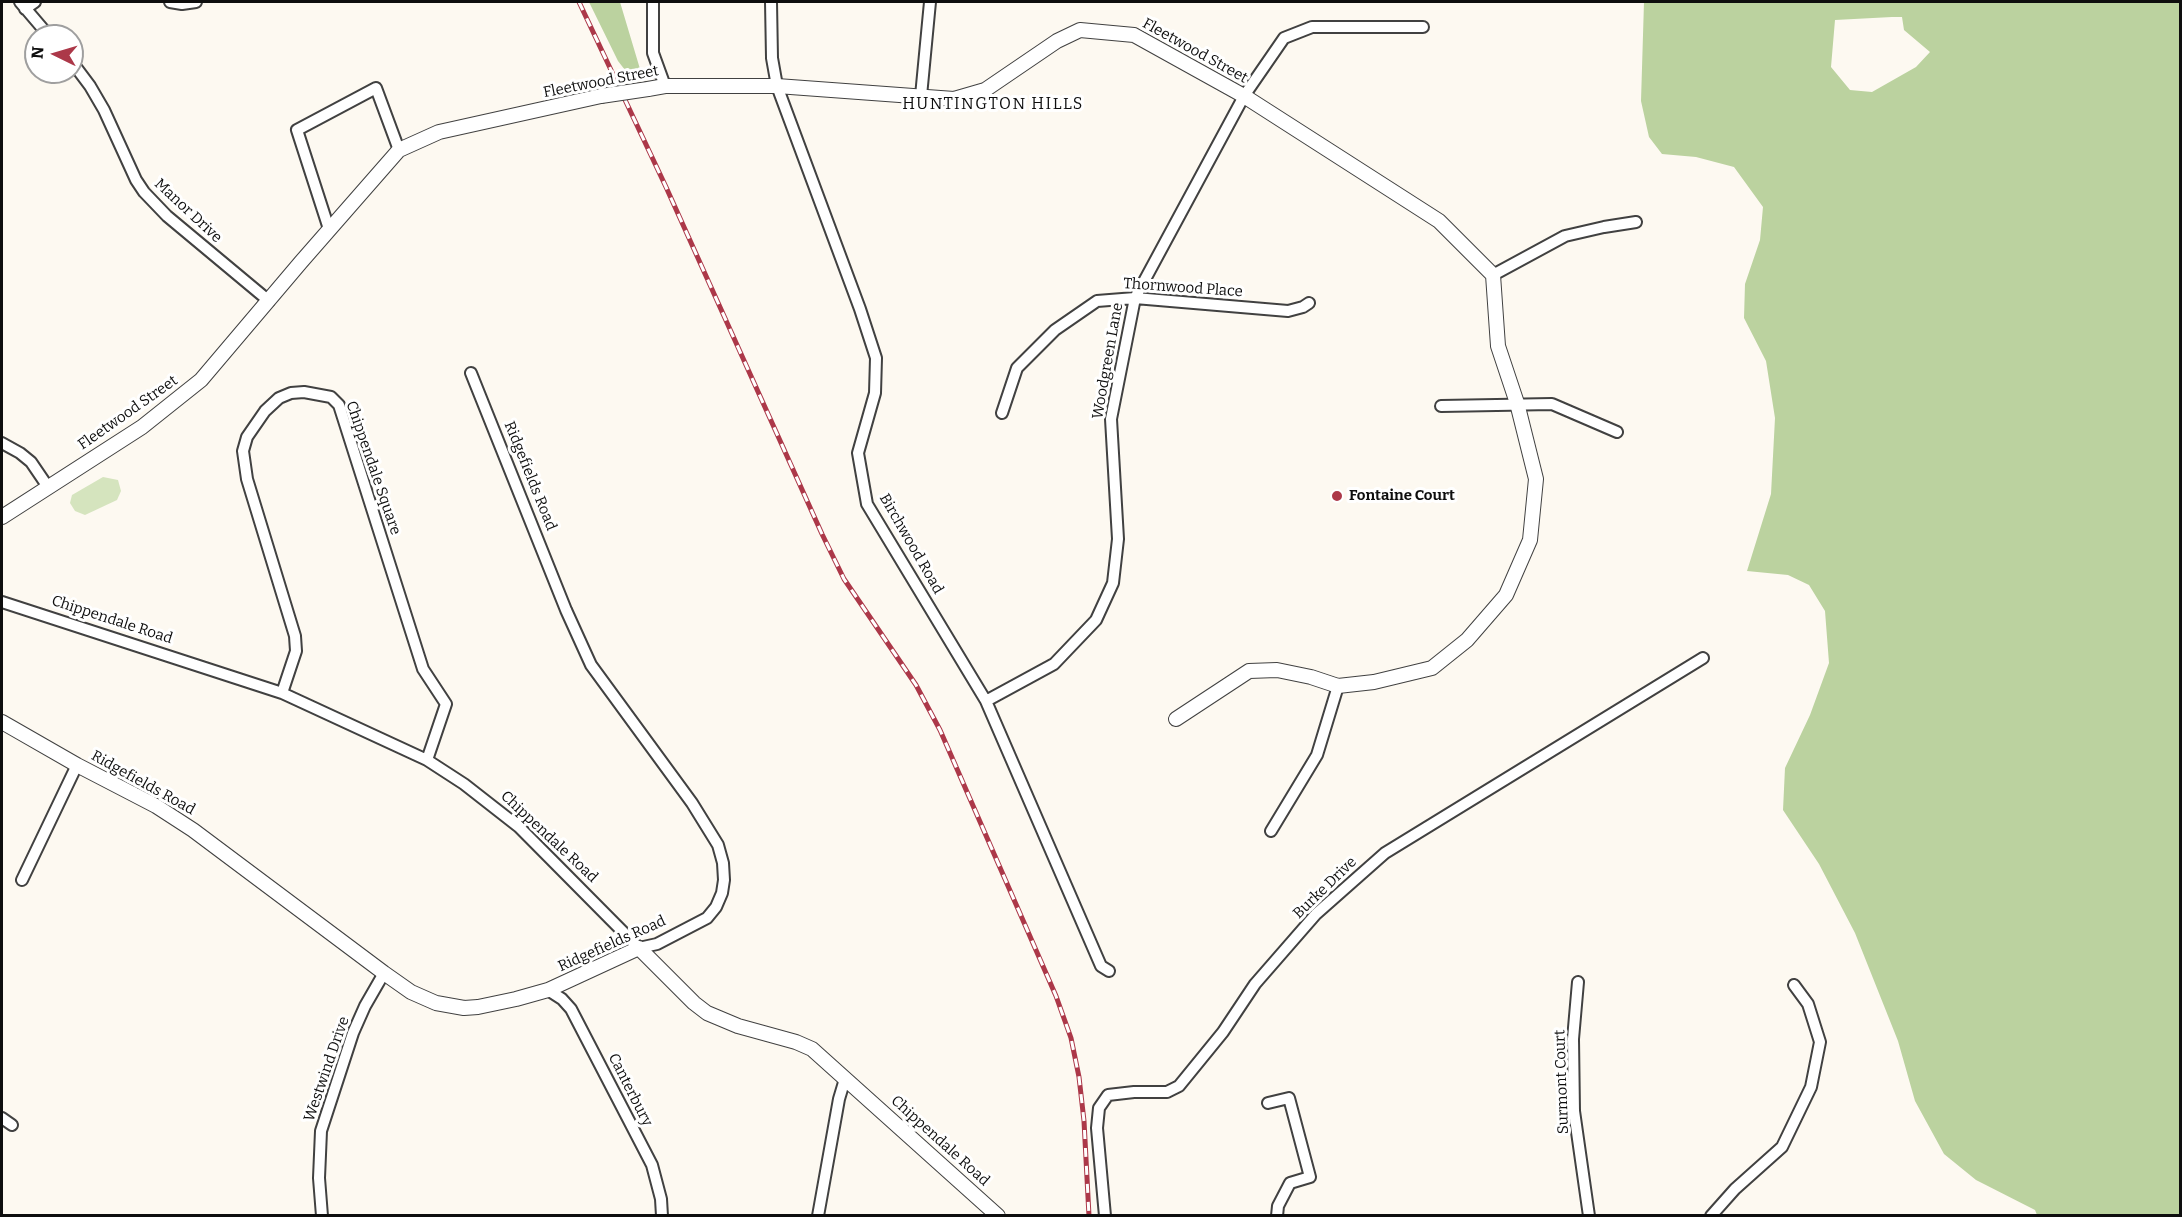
<!DOCTYPE html>
<html>
<head>
<meta charset="utf-8">
<style>
	body { margin:0 }
	#map { position:relative; width:2182px; height:1217px; overflow:hidden; background:#fdf9f1; font-family:Bitter,serif }
	canvas { display:block }
	.frame { position:absolute; inset:0; border:3px solid #0e0e0e; pointer-events:none }
	.north { position:absolute; left:24px; top:24px; width:60px; height:60px; box-sizing:border-box; background:#fff; border:2px solid #9f9f9f; border-radius:50%; rotate:275deg; font-size:16px; font-weight:700; line-height:24px; text-align:center; color:#0e0e0e }
	.north::after { content:''; display:block; margin:auto; width:21px; height:27px; background:#ac3849; clip-path:polygon(50% 0,100% 100%,50% 72%,0 100%) }
</style>
</head>
<body>
<div id="map">
<canvas width="2182" height="1217"></canvas>
<div class="frame"></div>
<div class="north">N</div>
</div>
<script>
const context = document.querySelector('canvas').getContext('2d');
context.lineJoin = 'round';
function fill(path, color) { context.fillStyle = color; context.fill(path, 'evenodd'); }
const shape = rows => new Path2D(rows.map(r => 'M' + r).join(''));
function trace(path, color, width, dash) { context.strokeStyle = color; context.lineWidth = width; context.lineCap = dash ? 'butt' : 'round'; context.setLineDash(dash || []); context.stroke(path); }
function write(font, color, halo, rows, align = 'center') {
  context.font = font + ' Bitter,serif'; context.lineWidth = 6; context.setLineDash([]); context.textBaseline = 'middle'; context.strokeStyle = halo; context.fillStyle = color; for (const [text, x, y, turn = 0] of rows) {
    context.save(); context.translate(x, y); context.rotate((+turn || 0) * Math.PI / 180); context.textAlign = isNaN(turn) ? turn : align; if (halo) context.strokeText(text, 0, 0); context.fillText(text, 0, 0); context.restore();
  }
}
const green = shape([
	[103,477,118,480,121,491,117,500,85,515,75,511,70,503,72,495]
]);
const forest = shape([
	[589,2,620,2,643,79,632,79,618,61],
	[1644,2,2180,2,2180,1215,2037,1215,2035,1210,1976,1180,1944,1154,1915,1101,1898,1041,1855,933,1819,864,1783,810,1785,768,1810,715,1829,663,1825,611,1809,585,1788,575,1747,571,1771,494,1775,418,1766,361,1744,318,1745,284,1760,240,1763,207,1734,167,1696,157,1662,154,1649,137,1641,101],
	[1892,17,1902,17,1904,30,1930,52,1916,67,1872,92,1850,90,1831,67,1835,20]
]);
const minor = shape([
	[20,2,49,36],
	[170,2,182,4,196,2],
	[653,2,653,53,665,86],
	[771,2,772,58,777,86,860,309,876,358,875,393,858,453,867,504,986,701,1101,966,1109,971],
	[25,9,35,2],
	[72,62,90,86,104,110,136,180,144,192,167,216,269,301],
	[921,96,930,2],
	[329,229,297,130,376,88,399,150],
	[1493,275,1565,236,1604,227,1636,222],
	[1441,406,1552,404,1617,432],
	[1002,413,1017,368,1055,330,1097,301,1135,298,1288,311,1303,307,1309,303],
	[2,443,20,453,31,462,48,487],
	[2,602,282,693,427,760,464,784,519,827,639,948,657,944,707,918,716,907,722,893,724,880,723,863,718,845,692,803,591,665,566,610,471,373],
	[282,693,296,651,295,636,247,479,243,451,247,437,265,411,279,398,291,393,304,392,331,397,339,405,423,669,446,704,427,760],
	[986,701,1054,664,1096,620,1113,583,1118,539,1111,419,1135,298,1244,96,1284,38,1312,27,1423,27],
	[1271,831,1317,755,1338,686],
	[22,880,77,765],
	[1578,982,1573,1039,1574,1111,1589,1216],
	[548,990,562,999,571,1009,652,1165,661,1199,662,1216],
	[1268,1103,1289,1098,1310,1177,1290,1183,1278,1206,1277,1216],
	[2,1118,12,1125],
	[322,1216,319,1178,321,1131,353,1033,365,1006,384,973],
	[818,1216,839,1099,845,1079],
	[1105,1216,1097,1128,1099,1108,1108,1095,1134,1092,1167,1092,1179,1086,1223,1032,1255,984,1316,914,1385,853,1703,658],
	[1711,1216,1735,1189,1782,1147,1811,1087,1820,1042,1808,1004,1794,985]
]);
const tertiary = shape([
	[648,89,665,86,777,86,954,99,985,90,1057,41,1080,30,1134,35,1244,96,1439,221,1493,275,1498,346,1517,403,1536,479,1530,540,1506,595,1467,640,1432,668,1374,682,1338,686,1311,677,1277,670,1249,671,1176,719],
	[2,517,142,427,201,380,301,262,399,150,439,132,601,96],
	[2,722,77,765,156,806,193,830,384,973,411,992,436,1003,464,1008,478,1007,516,999,548,990,639,948,694,1003,707,1013,738,1026,796,1042,812,1049,998,1216]
]);
const rail = shape([
	[579,2,666,187,822,534,844,579,916,685,940,730,1056,996,1071,1038,1079,1077,1084,1121,1089,1216]
]);
const tertiaryBridge = shape([
	[601,96,648,89]
]);
const markers = [
	[1337,496,6,"#ac3849"]
];
const streetNames = [
	["Fleetwood Street",1195,51,29],
	["Fleetwood Street",601,82,-11],
	["Manor Drive",188,211,43],
	["Thornwood Place",1183,288,4],
	["Woodgreen Lane",1108,361,-80],
	["Fleetwood Street",128,413,-35],
	["Chippendale Square",373,468,71],
	["Ridgefields Road",530,476,68],
	["Birchwood Road",911,544,60],
	["Chippendale Road",112,620,18],
	["Ridgefields Road",143,783,29],
	["Chippendale Road",549,837,43],
	["Burke Drive",1325,888,-44],
	["Ridgefields Road",612,944,-24],
	["Westwind Drive",327,1069,-71],
	["Surmont Court",1562,1082,-92],
	["Canterbury",630,1090,63],
	["Chippendale Road",940,1141,42]
];
const poiNames = [
	["Fontaine Court",1349,496]
];
const neighbourhoodNames = [
	["HUNTINGTON HILLS",993,105]
];
fill(green, '#d5e4be');
fill(forest, '#bbd29f');
trace(minor, '#414141', 14);
trace(tertiary, '#414141', 16);
trace(minor, '#fff', 10);
trace(tertiary, '#fff', 14);
trace(rail, '#ac3849', 5);
trace(rail, '#fff', 3, [9]);
trace(tertiaryBridge, '#414141', 16, []);
trace(tertiaryBridge, '#fff', 14);
for (const [x, y, r, color] of markers) { const dot = new Path2D(); dot.arc(x, y, r, 0, 2 * Math.PI); context.fillStyle = color; context.fill(dot); trace(dot, '#fff', 2); }
write('15px', '#0e0e0e', '#fff', streetNames);
write('bold 15px', '#0e0e0e', '#fff', poiNames, 'left');
context.letterSpacing = '1.5px';
write('16px', '#0e0e0e', '#fff', neighbourhoodNames);
context.letterSpacing = '0px';
</script>
</body>
</html>
